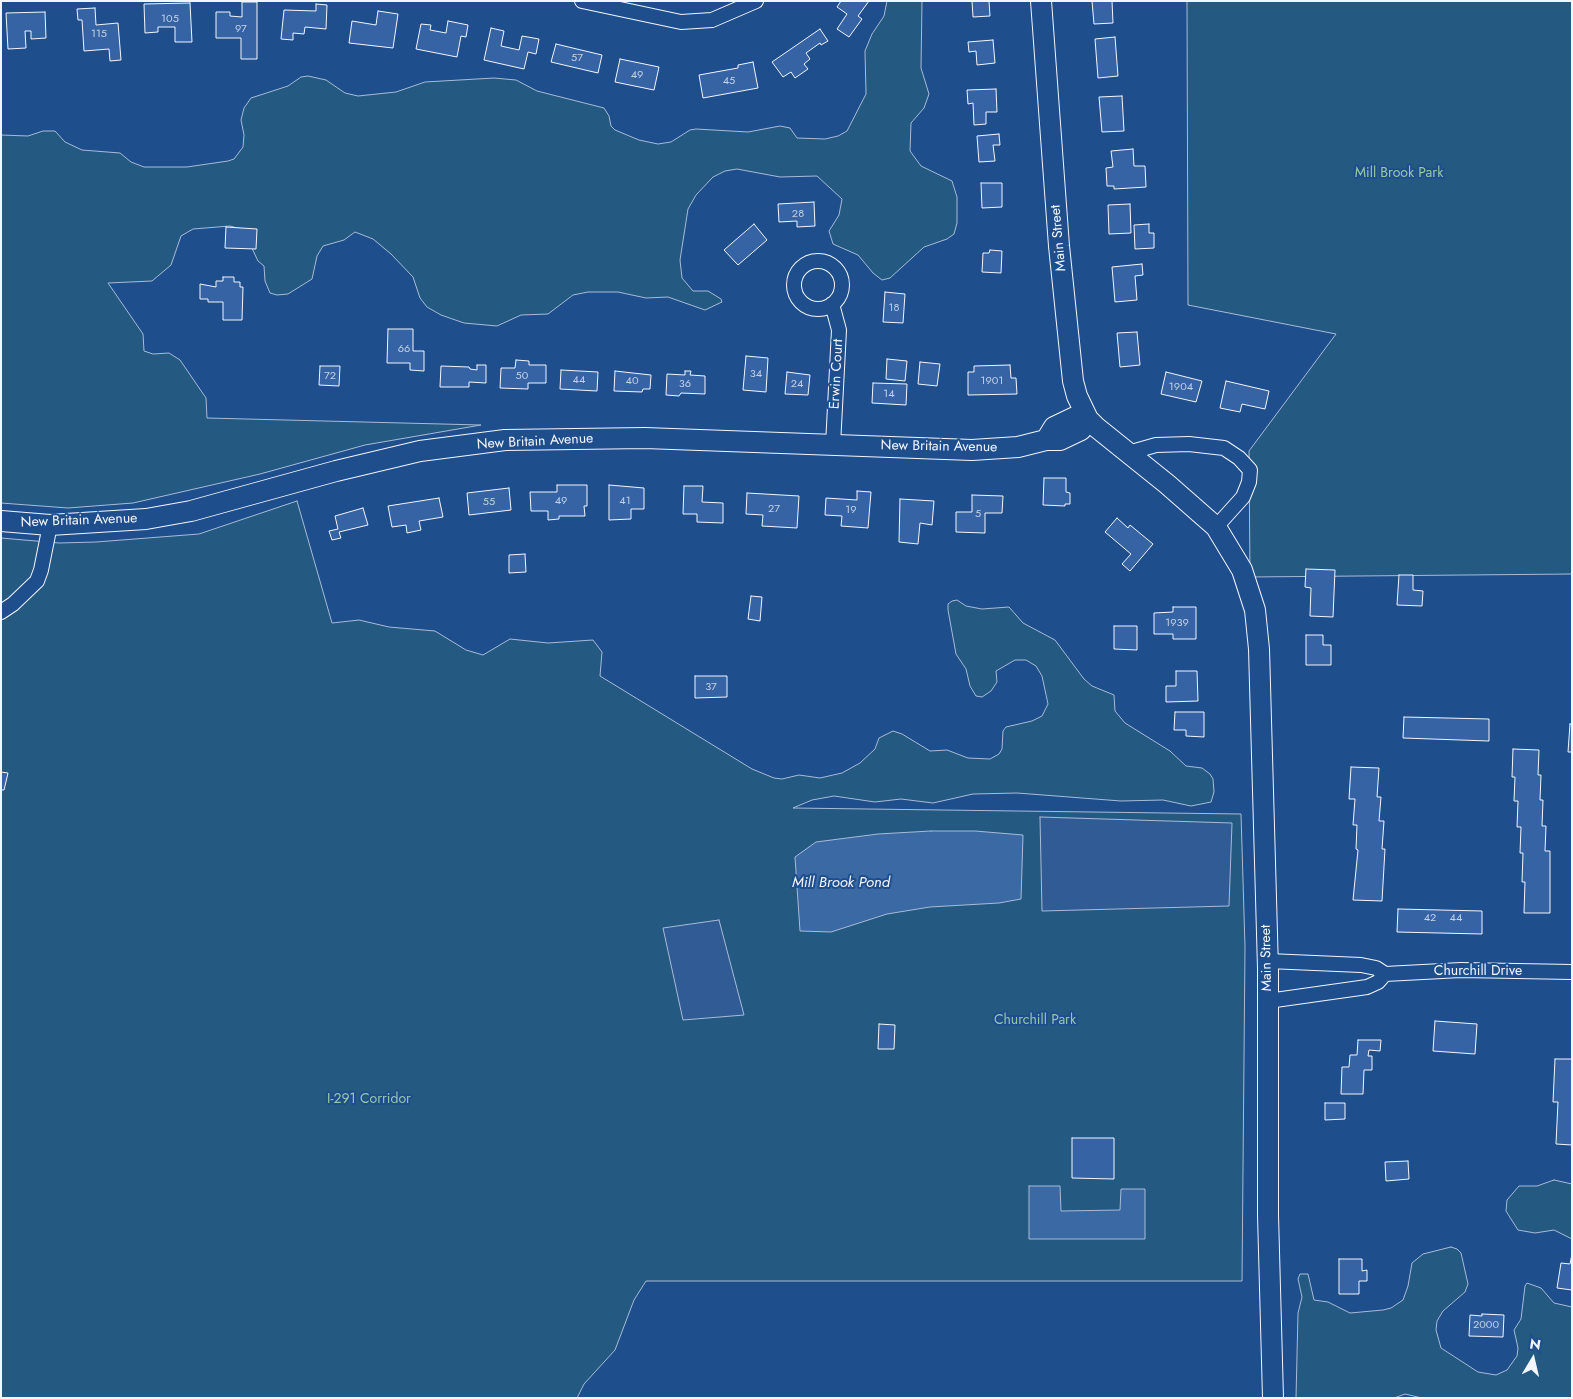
<!DOCTYPE html>
<html>
<head>
<meta charset="utf-8">
<style>
	body { margin:0 }
	#map { position:relative; width:1573px; height:1399px; overflow:hidden; background:#1f4e8c; font-family:Jost,sans-serif }
	canvas { display:block }
	.frame { position:absolute; inset:0; border:2px solid #f2f6ff; pointer-events:none }
	.north { position:absolute; left:1508px; top:1334px; width:50px; height:50px; -webkit-text-stroke:4px #1f4e8c; paint-order:stroke; rotate:9deg; font-size:14px; font-weight:700; line-height:20px; text-align:center; color:#f2f6ff }
	.north::after { content:''; display:block; margin:auto; width:18px; height:22px; background:#f2f6ff; clip-path:polygon(50% 0,100% 100%,50% 72%,0 100%) }
</style>
</head>
<body>
<div id="map">
<canvas width="1573" height="1399"></canvas>
<div class="frame"></div>
<div class="north">N</div>
</div>
<script>
const context = document.querySelector('canvas').getContext('2d');
context.lineJoin = 'round';
function fill(path, color) { context.fillStyle = color; context.fill(path, 'evenodd'); }
const shape = rows => new Path2D(rows.map(r => 'M' + r).join(''));
function trace(path, color, width, dash) { context.strokeStyle = color; context.lineWidth = width; context.lineCap = dash ? 'butt' : 'round'; context.setLineDash(dash || []); context.stroke(path); }
function write(font, color, halo, rows, align = 'center') {
  context.font = font + ' Jost,sans-serif'; context.lineWidth = 4; context.setLineDash([]); context.textBaseline = 'middle'; context.strokeStyle = halo; context.fillStyle = color; for (const [text, x, y, turn = 0] of rows) {
    context.save(); context.translate(x, y); context.rotate((+turn || 0) * Math.PI / 180); context.textAlign = isNaN(turn) ? turn : align; if (halo) context.strokeText(text, 0, 0); context.fillText(text, 0, 0); context.restore();
  }
}
const green = shape([
	[887,1,922,1,921,68,929,94,924,108,911,123,910,151,921,166,952,181,957,197,957,223,954,234,947,239,924,247,890,278,882,280,873,273,858,255,833,244,829,231,839,215,842,199,817,176,780,177,737,169,725,171,713,177,696,195,688,209,680,260,682,278,693,291,708,291,721,299,722,302,705,310,668,297,646,298,618,292,588,292,573,295,548,314,521,315,497,326,464,323,441,315,427,307,420,298,413,277,391,254,373,239,355,232,344,240,323,246,317,256,312,279,288,294,277,295,270,293,265,281,264,266,258,261,250,244,237,228,230,226,193,229,181,236,171,265,152,281,108,283,143,334,144,351,153,354,169,353,180,360,206,398,207,418,481,425,365,445,260,474,133,503,68,508,1,503,1,135,28,136,43,131,55,131,65,142,82,150,120,153,131,162,144,167,187,167,228,161,234,159,243,147,244,135,241,120,244,108,251,98,288,86,301,77,308,76,326,80,345,93,358,96,396,92,425,82,494,78,516,80,537,91,604,108,609,116,611,126,615,130,639,140,658,144,671,142,690,130,696,129,748,132,780,126,790,128,797,138,825,139,838,136,847,131,866,94,865,51,872,34,884,16,887,1],
	[1187,1,1572,1,1572,574,1250,577,1249,451,1336,334,1188,305,1187,1],
	[297,501,332,623,359,620,389,627,435,631,466,650,483,655,510,639,548,643,593,640,602,652,600,676,752,769,774,778,782,779,799,775,820,778,842,773,860,763,875,749,879,738,893,731,902,734,930,751,947,750,968,758,990,759,999,754,1002,749,1003,731,1006,727,1032,721,1042,716,1048,704,1042,676,1036,666,1026,660,1015,660,996,671,997,682,991,691,982,697,976,696,970,686,966,669,956,654,948,610,948,604,952,601,957,600,966,606,982,609,1009,607,1023,623,1055,640,1084,679,1092,686,1114,695,1115,711,1125,723,1170,751,1186,766,1202,768,1210,774,1213,779,1214,792,1211,802,1191,806,1163,800,1121,801,1017,793,973,794,933,803,901,799,875,802,834,796,812,800,793,808,1241,814,1245,947,1242,1281,646,1281,634,1300,615,1350,584,1384,577,1398,1,1398,1,538,59,543,96,542,199,534,297,501],
	[1554,1180,1572,1184,1572,1239,1554,1230,1535,1233,1518,1230,1506,1211,1507,1200,1519,1186,1537,1186,1554,1180],
	[1451,1247,1457,1249,1461,1253,1468,1284,1465,1292,1443,1311,1437,1321,1436,1330,1441,1348,1478,1372,1496,1375,1507,1370,1517,1356,1518,1348,1514,1330,1521,1319,1525,1286,1527,1283,1541,1288,1554,1303,1572,1307,1572,1398,1422,1398,1405,1394,1394,1398,1296,1398,1298,1313,1302,1297,1298,1279,1300,1274,1308,1274,1314,1300,1328,1302,1350,1313,1383,1310,1391,1308,1403,1300,1408,1286,1412,1263,1423,1254,1451,1247]
]);
const parking = shape([
	[1040,817,1232,823,1229,906,1042,911,1040,817],
	[719,920,744,1015,683,1020,663,928,719,920]
]);
const water = shape([
	[931,831,975,831,1023,835,1021,899,999,903,930,907,887,914,831,932,800,931,795,857,816,842,878,834,931,831],
	[1029,1186,1060,1186,1061,1211,1120,1210,1121,1189,1145,1189,1145,1239,1029,1239,1029,1186]
]);
const building = shape([
	[841,1,869,1,858,16,862,19,849,37,837,29,847,14,837,7,841,1],
	[972,1,989,1,990,16,973,17,972,1],
	[1092,1,1112,1,1113,23,1094,24,1092,1],
	[242,2,257,2,257,59,241,59,241,38,216,38,216,12,230,12,230,16,242,17,242,2],
	[190,3,192,42,175,42,175,27,158,27,158,32,145,33,144,4,190,3],
	[316,4,327,5,326,29,305,27,304,34,293,33,293,40,281,39,284,10,316,11,316,4],
	[95,8,96,25,118,23,121,60,110,61,109,49,84,51,82,20,78,20,77,9,95,8],
	[378,11,398,14,393,48,349,43,352,21,376,25,378,11],
	[45,12,46,38,31,39,31,31,25,31,26,48,8,49,6,13,45,12],
	[448,21,468,25,466,37,461,36,457,57,416,49,421,24,431,25,430,30,446,33,448,21],
	[491,28,504,31,501,46,519,50,522,36,539,39,536,54,528,52,524,69,484,60,491,28],
	[820,29,828,41,821,45,820,43,806,53,810,59,804,64,808,69,795,78,791,72,783,77,772,62,820,29],
	[1115,37,1118,76,1098,78,1095,39,1115,37],
	[993,40,995,63,977,65,976,51,969,52,968,42,993,40],
	[556,44,602,55,598,73,551,62,556,44],
	[620,59,659,67,654,90,615,82,620,59],
	[753,62,758,88,703,98,699,75,738,68,738,65,753,62],
	[996,89,997,112,986,112,986,124,974,125,973,103,968,104,967,90,996,89],
	[1122,96,1124,131,1102,132,1099,97,1122,96],
	[999,134,1000,145,993,145,995,161,979,162,977,136,999,134],
	[1133,149,1134,166,1145,166,1146,187,1114,189,1114,186,1107,186,1106,168,1113,167,1111,151,1133,149],
	[981,183,1002,183,1002,207,982,208,981,183],
	[814,202,815,226,797,227,797,221,779,222,778,204,814,202],
	[1130,204,1131,233,1109,234,1108,205,1130,204],
	[754,224,767,240,738,265,724,250,754,224],
	[1149,224,1149,233,1154,233,1154,248,1135,249,1134,225,1149,224],
	[226,227,257,229,256,249,225,248,226,227],
	[990,250,1002,251,1001,273,982,272,983,253,989,253,990,250],
	[1142,264,1143,275,1135,276,1137,300,1115,302,1112,267,1142,264],
	[223,277,234,277,234,282,240,282,240,287,243,287,242,320,223,320,223,302,208,302,208,299,200,299,200,284,216,287,216,281,223,281,223,277],
	[885,292,905,294,903,323,883,322,885,292],
	[388,329,413,329,413,351,424,351,424,371,410,370,410,363,387,363,388,329],
	[1137,332,1140,365,1120,367,1117,333,1137,332],
	[746,356,768,358,766,392,743,390,746,356],
	[887,359,907,361,905,381,886,379,887,359],
	[516,360,529,361,529,365,546,365,546,383,528,383,528,389,500,388,501,368,515,368,516,360],
	[920,362,940,364,937,386,918,384,920,362],
	[477,365,486,365,486,383,469,382,469,387,440,387,441,366,469,367,470,369,477,370,477,365],
	[1010,365,1011,378,1016,378,1017,394,968,395,968,372,974,372,974,366,1010,365],
	[320,366,340,366,339,386,319,385,320,366],
	[561,370,598,372,597,391,560,389,561,370],
	[615,371,651,375,650,389,643,389,642,392,614,391,615,371],
	[685,371,691,371,690,375,705,376,705,394,681,393,679,396,666,395,667,374,685,375,685,371],
	[787,372,810,375,808,395,785,394,787,372],
	[1166,372,1202,381,1196,402,1161,394,1166,372],
	[1226,381,1269,391,1265,409,1242,404,1240,412,1220,408,1226,381],
	[873,383,907,384,906,405,872,403,873,383],
	[1044,478,1066,478,1066,492,1070,493,1070,504,1065,504,1065,506,1043,505,1044,478],
	[557,485,587,485,587,506,584,506,585,516,559,516,559,519,548,520,548,511,531,511,530,492,557,492,557,485],
	[609,485,644,488,644,509,631,509,631,519,609,520,609,485],
	[684,486,703,486,702,502,723,503,723,523,697,522,697,514,683,514,684,486],
	[509,488,511,510,469,515,467,493,509,488],
	[857,491,871,492,868,528,841,526,842,516,825,515,826,498,857,500,857,491],
	[747,493,799,496,797,528,762,526,763,515,746,514,747,493],
	[972,495,1003,496,1002,513,985,513,985,533,956,532,956,512,972,512,972,495],
	[439,498,443,517,419,521,421,530,407,533,406,525,392,527,388,506,439,498],
	[900,499,934,501,932,525,920,523,918,544,899,542,900,499],
	[363,508,368,525,339,532,341,538,332,540,329,531,338,529,335,516,363,508],
	[1117,518,1128,528,1130,525,1153,544,1130,571,1122,564,1131,554,1105,532,1117,518],
	[525,554,526,572,509,573,509,555,525,554],
	[1306,569,1335,570,1333,617,1310,616,1311,588,1305,587,1306,569],
	[1399,575,1413,575,1413,590,1423,591,1422,606,1397,605,1399,575],
	[751,596,762,597,760,621,748,619,751,596],
	[1173,607,1196,607,1196,639,1173,639,1173,634,1154,634,1154,613,1173,612,1173,607],
	[1114,626,1137,626,1137,650,1114,649,1114,626],
	[1306,635,1323,635,1323,645,1331,645,1331,665,1306,665,1306,635],
	[1176,671,1197,671,1198,701,1166,702,1166,686,1176,686,1176,671],
	[695,676,727,676,727,697,695,698,695,676],
	[1175,712,1204,712,1204,737,1186,736,1186,730,1174,730,1175,712],
	[1404,717,1489,719,1489,741,1403,738,1404,717],
	[1570,724,1572,724,1572,752,1568,752,1570,724],
	[1513,749,1539,750,1538,775,1541,775,1540,800,1543,800,1542,826,1546,826,1545,851,1550,851,1550,913,1524,913,1525,882,1522,882,1523,853,1520,853,1521,827,1517,827,1518,801,1514,801,1515,777,1512,777,1513,749],
	[1351,767,1379,768,1377,797,1381,797,1379,821,1384,821,1382,849,1385,849,1382,901,1353,900,1358,850,1356,849,1357,825,1353,825,1355,799,1349,799,1351,767],
	[1,772,8,773,4,790,1,790,1,772],
	[1398,909,1482,911,1482,934,1397,932,1398,909],
	[1435,1021,1477,1024,1475,1054,1433,1051,1435,1021],
	[879,1024,895,1025,894,1049,878,1049,879,1024],
	[1358,1040,1381,1040,1380,1051,1369,1050,1368,1056,1372,1056,1372,1070,1364,1070,1363,1094,1341,1094,1342,1067,1349,1067,1350,1055,1357,1055,1358,1040],
	[1555,1059,1572,1059,1572,1145,1556,1144,1558,1102,1553,1102,1555,1059],
	[1325,1103,1345,1103,1345,1119,1325,1120,1325,1103],
	[1072,1138,1114,1138,1114,1179,1072,1178,1072,1138],
	[1408,1161,1409,1179,1386,1181,1385,1162,1408,1161],
	[1572,1254,1572,1290,1557,1288,1561,1263,1570,1264,1572,1254],
	[1339,1259,1362,1259,1362,1271,1367,1270,1367,1281,1359,1281,1359,1294,1339,1294,1339,1259],
	[1482,1314,1504,1315,1503,1337,1469,1336,1470,1315,1482,1316,1482,1314]
]);
const minor = shape([
	[582,1,681,22,712,20,756,1],
	'794 285a24 24 0 1 1 48 0a24 24 0 1 1-48 0Z',
	[832,304,839,330,833,445],
	[1128,453,1156,445,1189,444,1224,448,1239,458,1250,470,1249,482,1243,497,1216,527],
	[1,612,13,604,37,581,41,570,50,525],
	[1268,961,1361,965,1376,968,1385,974,1461,970,1572,972],
	[1268,1001,1367,987,1378,982,1385,974]
]);
const secondary = shape([
	[1041,1,1059,246,1073,381,1077,396,1088,419,1096,427,1167,484,1216,527,1242,570,1255,610,1259,649,1268,969,1268,1215,1273,1398],
	[1,521,50,525,146,519,191,511,336,471,420,451,505,440,645,438,972,450,1018,447,1046,440,1060,440,1081,430,1088,419,1075,417,1054,427,1046,440]
]);
const numberNames = [
	["105",170,19],
	["97",241,29],
	["115",99,34],
	["57",577,58],
	["49",637,75],
	["45",729,81],
	["28",798,214],
	["18",894,308],
	["66",404,349],
	["34",756,374],
	["72",330,376],
	["50",522,376],
	["44",579,380],
	["40",632,381],
	["1901",992,381],
	["36",685,384],
	["24",797,384],
	["1904",1181,387],
	["14",889,394],
	["49",561,501],
	["41",625,501],
	["55",489,502],
	["27",774,509],
	["19",851,510],
	["5",978,514],
	["1939",1177,623],
	["37",711,687],
	["42",1430,918],
	["44",1456,918],
	["2000",1486,1325]
];
const parkNames = [
	["Mill Brook Park",1399,174],
	["Churchill Park",1035,1021],
	["I-291 Corridor",369,1100]
];
const streetNames = [
	["Main Street",1059,238,-95],
	["Erwin Court",837,374,-87],
	["New Britain Avenue",535,442,-3],
	["New Britain Avenue",939,447,1],
	["New Britain Avenue",79,521,-2],
	["Main Street",1267,958,-91],
	["Churchill Drive",1478,972]
];
const waterNames = [
	["Mill Brook Pond",841,883]
];
fill(green, '#245a82');
trace(green, '#a8bbd7', 1);
fill(parking, '#305b95');
trace(parking, '#a8bbd7', 1);
fill(water, '#3b69a3');
trace(water, '#a8bbd7', 1);
fill(building, '#3563a3');
trace(building, '#f2f6ff', 1);
trace(minor, '#f2f6ff', 16);
trace(secondary, '#f2f6ff', 22);
trace(minor, '#1f4e8c', 14);
trace(secondary, '#1f4e8c', 20);
write('11px', '#c3d1e8', null, numberNames);
write('14px', '#97c8a6', '#1f4e8c', parkNames);
write('14px', '#f2f6ff', '#1f4e8c', streetNames);
write('italic 15px', '#f2f6ff', '#1f4e8c', waterNames);
</script>
</body>
</html>
